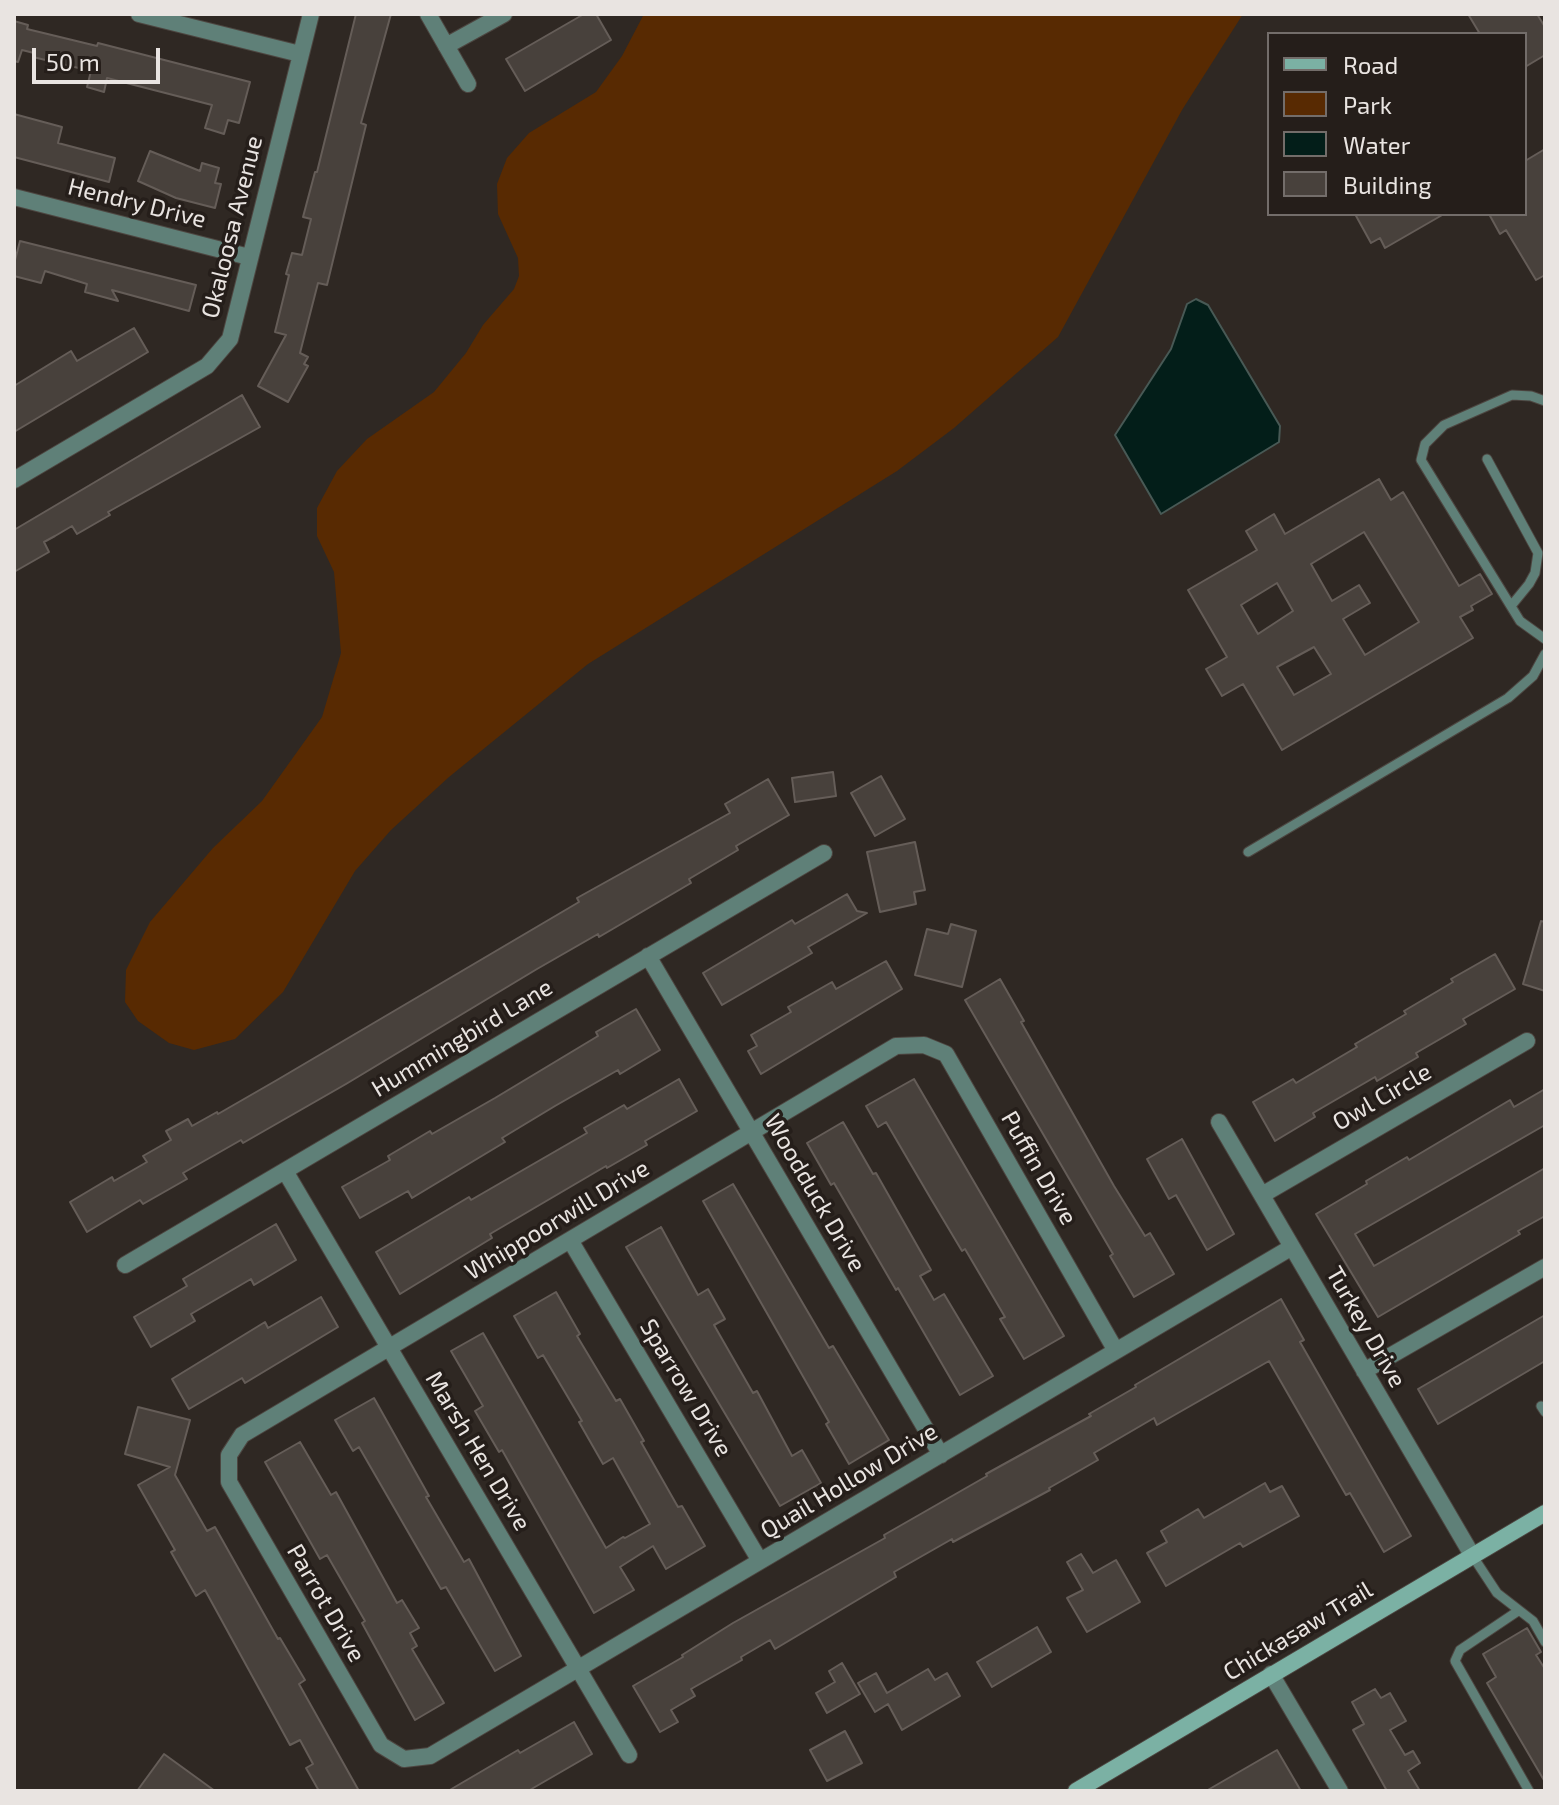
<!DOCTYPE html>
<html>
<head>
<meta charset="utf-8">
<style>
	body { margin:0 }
	#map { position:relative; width:1559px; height:1805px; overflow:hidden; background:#2f2823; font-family:"Exo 2",sans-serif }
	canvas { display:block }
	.frame { position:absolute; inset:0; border:16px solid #e9e4e1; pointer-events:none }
	.legend { position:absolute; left:1267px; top:32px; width:260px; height:184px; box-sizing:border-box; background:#251e1a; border:2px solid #736d6a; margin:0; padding:10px 14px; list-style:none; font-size:24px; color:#e9e4e1 }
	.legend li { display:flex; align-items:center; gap:16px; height:40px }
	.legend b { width:40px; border:2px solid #736d6a }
	.scale { position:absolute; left:32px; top:48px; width:128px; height:36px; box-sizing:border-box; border:4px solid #e9e4e1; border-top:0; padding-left:10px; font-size:24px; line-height:28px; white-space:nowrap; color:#e9e4e1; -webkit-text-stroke:6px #251e1a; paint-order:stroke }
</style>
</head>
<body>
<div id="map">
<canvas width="1559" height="1805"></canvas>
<div class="frame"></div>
<ul class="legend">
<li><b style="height:10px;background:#7bb1a4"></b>Road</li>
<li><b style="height:22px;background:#582a02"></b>Park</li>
<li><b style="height:22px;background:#031e19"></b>Water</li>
<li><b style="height:22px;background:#48413c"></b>Building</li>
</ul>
<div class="scale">50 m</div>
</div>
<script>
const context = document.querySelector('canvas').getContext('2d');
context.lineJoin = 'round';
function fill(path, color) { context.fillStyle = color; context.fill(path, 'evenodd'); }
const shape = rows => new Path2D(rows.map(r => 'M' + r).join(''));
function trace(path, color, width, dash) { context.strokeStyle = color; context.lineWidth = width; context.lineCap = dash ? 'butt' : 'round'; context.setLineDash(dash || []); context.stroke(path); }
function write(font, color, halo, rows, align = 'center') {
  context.font = font + ' "Exo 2",sans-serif'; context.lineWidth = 7; context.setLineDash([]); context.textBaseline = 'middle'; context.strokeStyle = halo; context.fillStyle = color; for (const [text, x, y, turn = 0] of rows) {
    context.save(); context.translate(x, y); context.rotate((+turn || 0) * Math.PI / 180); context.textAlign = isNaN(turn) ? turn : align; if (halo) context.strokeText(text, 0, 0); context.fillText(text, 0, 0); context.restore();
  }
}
const green = shape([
	[644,14,1243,14,1182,110,1058,337,954,428,897,471,588,664,449,777,391,830,355,871,283,992,235,1039,194,1050,169,1043,138,1021,125,1002,126,970,150,922,213,848,262,801,322,717,341,653,334,572,317,536,317,508,337,471,367,439,434,392,466,353,483,325,514,289,519,276,518,258,498,214,497,184,507,158,529,133,596,92,622,56]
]);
const water = shape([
	[1196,299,1208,305,1280,426,1279,442,1161,514,1115,435,1171,349,1187,304,1196,299]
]);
const building = shape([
	[356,14,391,14,361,123,366,125,327,285,318,283,300,353,308,357,304,364,308,366,288,402,258,386,286,335,275,332,289,275,286,274,292,253,302,255,311,219,303,217,315,172,317,172,356,14],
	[584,14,596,14,611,40,525,91,506,59,584,14],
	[1468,14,1537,14,1545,27,1545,55,1525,67,1525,34,1480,34,1468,14],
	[14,21,28,25,27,29,97,46,98,43,250,82,239,123,228,120,224,134,205,128,212,105,107,78,104,92,87,87,91,71,33,57,34,53,22,50,18,62,14,61,14,21],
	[14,114,62,127,58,143,115,158,109,182,14,157,14,114],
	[1545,149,1545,275,1536,280,1506,230,1500,234,1489,214,1525,214,1525,161,1545,149],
	[150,151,200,171,202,163,219,168,215,183,221,184,215,208,176,198,138,181,150,151],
	[1355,214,1444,214,1385,248,1380,238,1371,243,1355,214],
	[20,241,196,285,189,311,112,290,118,301,85,292,87,284,45,271,41,283,14,276,14,264,20,241],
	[134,328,148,352,14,432,14,386,71,351,77,361,134,328],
	[242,395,260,427,108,512,110,515,77,534,72,526,55,536,44,542,49,552,14,572,14,530,242,395],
	[1379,479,1391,500,1403,492,1459,586,1480,574,1492,594,1471,606,1473,610,1460,617,1473,638,1282,750,1243,684,1222,696,1206,669,1227,657,1188,590,1257,550,1246,531,1274,514,1285,534,1379,479],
	[1364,532,1419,622,1365,655,1343,619,1370,603,1359,585,1332,601,1311,564,1364,532],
	[1277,583,1293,611,1258,634,1241,605,1277,583],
	[1314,647,1331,674,1294,695,1277,667,1314,647],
	[833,772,836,796,795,802,792,778,833,772],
	[881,776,905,819,875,836,851,793,881,776],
	[768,779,789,815,736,846,738,850,689,879,691,883,599,937,598,934,537,969,346,1084,243,1143,241,1140,183,1173,187,1179,143,1204,140,1200,87,1232,70,1202,112,1177,114,1181,147,1162,143,1156,171,1140,166,1131,188,1119,192,1126,217,1112,218,1114,277,1080,579,902,577,898,730,813,725,804,768,779],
	[915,842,925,890,914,892,916,904,880,912,867,852,915,842],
	[847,894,857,911,867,913,808,947,812,953,722,1005,703,973,792,920,795,924,847,894],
	[1541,921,1545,922,1545,991,1523,984,1541,921],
	[951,924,976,931,962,987,915,975,927,929,948,934,951,924],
	[1495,954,1515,989,1463,1019,1466,1024,1416,1053,1418,1057,1377,1081,1375,1077,1313,1113,1315,1117,1275,1141,1253,1102,1293,1079,1296,1083,1357,1047,1355,1044,1406,1014,1404,1011,1453,982,1451,979,1495,954],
	[886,961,902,989,761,1074,748,1051,757,1046,751,1035,791,1012,788,1007,832,982,836,989,886,961],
	[1000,979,1024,1021,1021,1022,1114,1186,1145,1236,1150,1233,1174,1274,1134,1297,1110,1256,1113,1254,965,1000,1000,979],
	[636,1009,660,1050,620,1074,618,1070,555,1106,502,1138,505,1142,412,1198,408,1191,360,1218,342,1187,390,1160,388,1156,430,1131,432,1134,495,1098,598,1036,596,1032,636,1009],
	[679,1079,697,1111,645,1141,647,1145,607,1168,606,1166,490,1234,492,1238,400,1294,376,1252,469,1197,471,1200,587,1133,584,1128,624,1105,627,1109,679,1079],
	[914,1079,1064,1336,1024,1359,1000,1319,1005,1317,965,1249,962,1251,931,1199,886,1122,878,1127,866,1106,914,1079],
	[1545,1089,1545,1125,1355,1234,1374,1266,1545,1168,1545,1216,1518,1231,1520,1234,1378,1317,1316,1214,1367,1184,1366,1181,1407,1157,1409,1160,1510,1100,1514,1107,1545,1089],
	[843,1122,873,1174,876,1173,931,1270,920,1276,934,1300,944,1294,993,1376,960,1395,898,1288,896,1290,834,1183,831,1185,807,1143,843,1122],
	[1182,1139,1234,1234,1207,1250,1176,1195,1169,1199,1147,1159,1182,1139],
	[733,1184,829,1348,833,1346,889,1440,849,1464,826,1424,829,1422,703,1201,733,1184],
	[276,1224,296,1260,254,1285,251,1279,191,1314,195,1321,151,1347,134,1317,187,1286,183,1279,276,1224],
	[661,1227,698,1295,708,1289,725,1319,714,1325,753,1393,757,1391,792,1456,802,1450,821,1483,780,1506,626,1247,661,1227],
	[556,1292,580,1334,577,1336,616,1401,620,1399,644,1441,641,1442,678,1507,682,1506,705,1546,666,1569,653,1546,620,1567,634,1590,594,1613,502,1450,499,1452,475,1411,483,1406,451,1351,483,1333,606,1548,623,1537,625,1538,650,1524,613,1458,603,1464,579,1422,582,1421,543,1355,538,1358,514,1316,556,1292],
	[321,1297,338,1327,245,1383,242,1378,189,1409,172,1379,265,1322,268,1328,321,1297],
	[1281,1299,1304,1340,1300,1342,1411,1536,1384,1552,1350,1493,1346,1495,1269,1361,1157,1425,1154,1418,1094,1453,1098,1460,1049,1488,1050,1490,953,1542,952,1539,894,1572,896,1577,775,1649,770,1640,741,1657,742,1660,691,1689,695,1696,671,1710,678,1722,660,1732,633,1686,683,1657,682,1655,733,1623,885,1538,884,1535,987,1476,986,1474,1091,1416,1089,1414,1136,1387,1135,1385,1281,1299],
	[1545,1315,1545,1361,1438,1424,1418,1389,1545,1315],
	[374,1398,429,1496,426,1497,464,1562,469,1559,521,1656,495,1671,446,1587,441,1589,359,1447,353,1451,335,1420,374,1398],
	[138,1407,190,1420,175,1475,207,1531,215,1527,278,1639,280,1638,305,1680,299,1684,359,1791,319,1791,306,1768,313,1764,300,1740,290,1745,205,1590,196,1596,171,1552,175,1550,138,1485,170,1467,125,1454,138,1407],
	[300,1442,331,1495,336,1492,397,1603,402,1600,419,1628,410,1633,417,1646,412,1649,444,1703,415,1720,362,1623,365,1621,327,1555,320,1559,265,1462,300,1442],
	[1265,1483,1270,1492,1282,1486,1299,1516,1243,1547,1240,1543,1166,1586,1147,1553,1167,1542,1161,1531,1198,1509,1204,1518,1265,1483],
	[1081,1554,1093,1573,1116,1560,1140,1602,1087,1632,1067,1598,1083,1590,1067,1562,1081,1554],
	[1037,1627,1051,1652,992,1687,977,1662,1037,1627],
	[1527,1628,1541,1652,1536,1655,1545,1669,1545,1782,1487,1683,1496,1677,1483,1654,1527,1628],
	[842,1663,860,1694,827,1713,816,1693,835,1682,829,1671,842,1663],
	[928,1669,935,1680,947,1673,960,1696,902,1730,888,1704,875,1712,858,1683,876,1673,887,1693,928,1669],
	[1375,1689,1381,1698,1390,1693,1406,1721,1390,1730,1405,1755,1413,1751,1420,1763,1408,1771,1420,1791,1387,1791,1353,1730,1364,1724,1352,1702,1375,1689],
	[574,1722,592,1754,528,1791,448,1791,518,1750,520,1753,574,1722],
	[845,1731,862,1763,827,1781,810,1750,845,1731],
	[1277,1750,1301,1791,1206,1791,1277,1750],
	[164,1754,215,1791,137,1791,164,1754]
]);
const lane = shape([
	[1545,401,1531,396,1512,395,1444,425,1425,444,1421,460,1520,621,1545,639],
	[1487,459,1538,553,1535,573,1529,584,1511,606],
	[1248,852,1508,698,1533,676,1545,654],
	[1541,1406,1545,1412],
	[1472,1555,1497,1593,1533,1621,1545,1642],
	[1518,1611,1460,1650,1455,1661,1529,1791]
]);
const street = shape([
	[139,14,300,54],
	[428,14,468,84],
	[446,46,504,14],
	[14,197,249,257],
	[14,480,207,366,230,339,311,14],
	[648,956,941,1455],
	[1219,1122,1472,1555],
	[285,1171,629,1755],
	[1262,1195,1527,1041],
	[570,1240,760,1561],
	[125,1265,824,853],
	[1116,1351,946,1054,924,1045,896,1046,242,1435,229,1455,229,1482,381,1745,404,1759,430,1756,1292,1247],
	[1364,1371,1545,1267],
	[1271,1674,1340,1791]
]);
const secondary = shape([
	[1076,1791,1545,1513]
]);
const streetNames = [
	["Hendry Drive",137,203,14],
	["Okaloosa Avenue",232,227,-76],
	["Hummingbird Lane",462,1038,-31],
	["Owl Circle",1382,1097,-30],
	["Puffin Drive",1039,1168,60],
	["Woodduck Drive",815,1193,60],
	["Whippoorwill Drive",557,1220,-31],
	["Turkey Drive",1366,1327,60],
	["Sparrow Drive",686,1388,59],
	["Marsh Hen Drive",478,1451,59],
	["Quail Hollow Drive",849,1481,-31],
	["Parrot Drive",326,1603,60],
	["Chickasaw Trail",1298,1631,-31]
];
fill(green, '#582a02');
fill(water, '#031e19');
trace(water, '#485955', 2);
fill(building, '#48413c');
trace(building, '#655d58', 2);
trace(lane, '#4d4641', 11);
trace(street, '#4d4641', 18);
trace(secondary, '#4d4641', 18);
trace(lane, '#5f8078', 9);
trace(street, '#5f8078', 16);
trace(secondary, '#7bb1a4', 16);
write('24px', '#e9e4e1', '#251e1a', streetNames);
</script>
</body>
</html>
